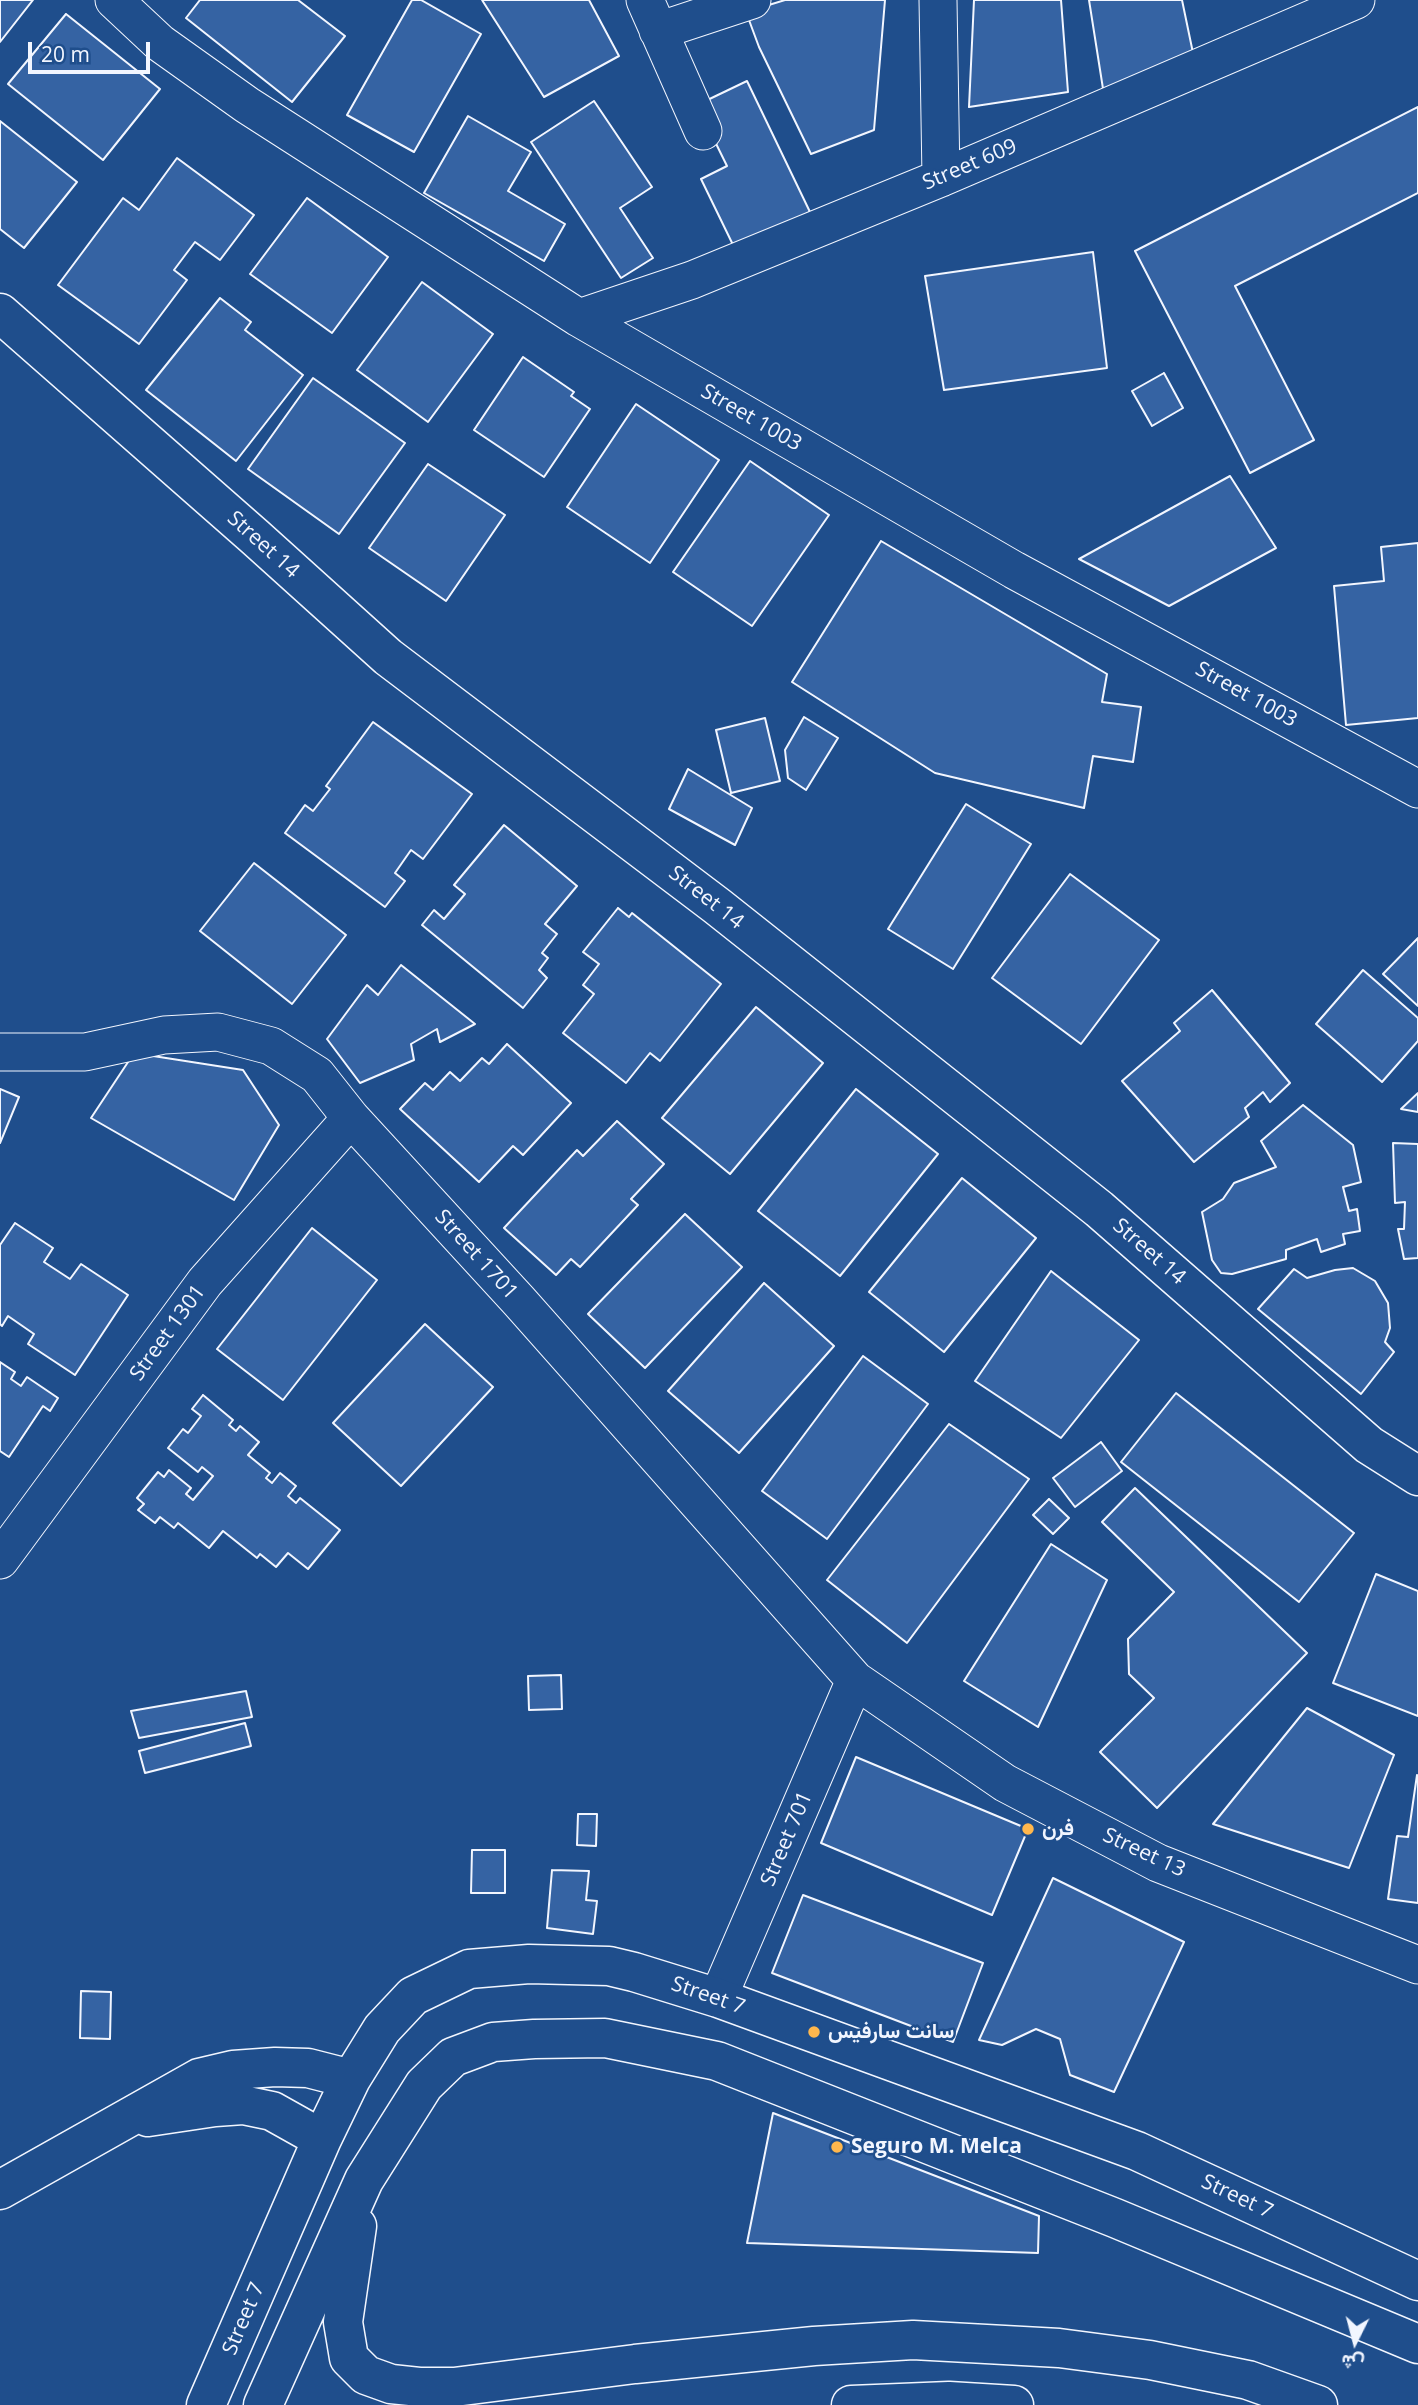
<!DOCTYPE html>
<html>
<head>
<meta charset="utf-8">
<style>
	body { margin:0 }
	#map { position:relative; width:1418px; height:2405px; overflow:hidden; background:#1f4e8c; font-family:"Open Sans",Vazirmatn,sans-serif }
	canvas { display:block }
	.north { position:absolute; left:1320px; top:2307px; width:70px; height:70px; -webkit-text-stroke:5px #1f4e8c; paint-order:stroke; rotate:186deg; font-size:19px; font-weight:700; line-height:28px; text-align:center; color:#f2f6ff }
	.north::after { content:''; display:block; margin:auto; width:24px; height:32px; background:#f2f6ff; clip-path:polygon(50% 0,100% 100%,50% 72%,0 100%) }
	.scale { position:absolute; left:28px; top:42px; width:122px; height:32px; box-sizing:border-box; border:4px solid #f2f6ff; border-top:0; padding-left:9px; font-size:21px; line-height:24px; white-space:nowrap; color:#f2f6ff; -webkit-text-stroke:5px #1f4e8c; paint-order:stroke }
</style>
</head>
<body>
<div id="map">
<canvas width="1418" height="2405"></canvas>
<div class="north">ش</div>
<div class="scale">20 m</div>
</div>
<script>
const context = document.querySelector('canvas').getContext('2d');
context.lineJoin = 'round';
function fill(path, color) { context.fillStyle = color; context.fill(path, 'evenodd'); }
const shape = rows => new Path2D(rows.map(r => 'M' + r).join(''));
function trace(path, color, width, dash) { context.strokeStyle = color; context.lineWidth = width; context.lineCap = dash ? 'butt' : 'round'; context.setLineDash(dash || []); context.stroke(path); }
function write(font, color, halo, rows, align = 'center') {
  context.font = font + ' "Open Sans",Vazirmatn,sans-serif'; context.lineWidth = 5; context.setLineDash([]); context.textBaseline = 'middle'; context.strokeStyle = halo; context.fillStyle = color; for (const [text, x, y, turn = 0] of rows) {
    context.save(); context.translate(x, y); context.rotate((+turn || 0) * Math.PI / 180); context.textAlign = isNaN(turn) ? turn : align; if (halo) context.strokeText(text, 0, 0); context.fillText(text, 0, 0); context.restore();
  }
}
const building = shape([
	[0,0,33,0,0,42,0,0],
	[200,0,298,0,345,36,292,102,186,18,200,0],
	[412,0,421,0,481,34,414,152,347,115,412,0],
	[482,0,589,0,619,56,544,97,482,0],
	[785,0,885,0,874,130,811,154,759,47,746,12,785,0],
	[974,0,1061,0,1068,92,969,107,974,0],
	[1089,0,1182,0,1193,53,1104,95,1089,0],
	[66,14,160,89,103,160,8,84,66,14],
	[747,81,810,212,735,249,701,179,727,166,697,105,747,81],
	[594,101,652,187,620,208,653,258,621,278,531,142,594,101],
	[1418,107,1418,193,1235,286,1314,440,1250,473,1135,251,1418,107],
	[468,116,531,152,508,191,565,224,544,261,424,193,468,116],
	[0,121,77,182,24,248,0,229,0,121],
	[177,158,254,215,220,260,195,242,174,270,187,280,139,344,58,285,123,198,139,210,177,158],
	[307,198,388,257,332,333,250,274,307,198],
	[1093,252,1107,368,944,390,925,276,1093,252],
	[422,282,493,334,428,422,357,370,422,282],
	[220,298,251,322,245,330,303,375,236,461,146,390,220,298],
	[523,357,574,392,571,396,590,409,544,477,474,430,523,357],
	[1164,373,1183,408,1152,426,1132,391,1164,373],
	[313,378,405,443,339,534,248,469,313,378],
	[636,404,719,460,650,563,567,507,636,404],
	[750,461,829,515,752,626,673,572,750,461],
	[428,464,505,515,446,601,369,548,428,464],
	[1230,476,1276,548,1169,606,1079,559,1230,476],
	[881,541,1107,674,1102,702,1141,707,1133,762,1093,756,1084,808,935,773,792,682,881,541],
	[1418,543,1418,718,1346,725,1334,586,1384,581,1381,547,1418,543],
	[804,717,838,738,806,790,788,778,785,750,804,717],
	[765,718,780,781,731,793,716,730,765,718],
	[373,722,472,794,423,859,411,850,395,873,405,881,385,907,285,833,305,805,313,811,330,789,326,786,373,722],
	[688,769,752,808,735,845,669,809,688,769],
	[966,804,1031,844,953,969,888,929,966,804],
	[504,825,577,886,545,924,557,934,542,953,548,958,539,970,547,978,523,1008,422,925,434,910,444,919,465,894,454,885,504,825],
	[254,863,346,935,292,1004,200,931,254,863],
	[1070,874,1159,940,1081,1044,992,978,1070,874],
	[618,908,629,917,632,913,721,984,660,1061,650,1053,626,1083,563,1033,594,994,583,985,599,964,583,952,618,908],
	[1418,938,1418,1006,1383,974,1418,938],
	[401,965,475,1024,440,1042,437,1029,411,1044,414,1060,360,1083,327,1039,367,985,378,995,401,965],
	[1363,970,1418,1018,1418,1041,1382,1082,1316,1024,1363,970],
	[1212,990,1290,1083,1270,1102,1263,1092,1245,1108,1249,1117,1194,1162,1122,1081,1180,1031,1174,1023,1212,990],
	[756,1007,823,1063,730,1174,662,1118,756,1007],
	[507,1044,571,1103,523,1155,513,1146,479,1182,400,1109,425,1083,433,1090,450,1072,460,1081,482,1058,489,1064,507,1044],
	[134,1053,243,1070,279,1125,234,1200,91,1118,134,1053],
	[0,1089,19,1097,0,1143,0,1089],
	[856,1089,938,1154,840,1276,758,1211,856,1089],
	[1418,1093,1418,1112,1401,1109,1418,1093],
	[1303,1105,1353,1145,1361,1182,1343,1187,1349,1211,1357,1209,1360,1231,1343,1234,1345,1244,1321,1252,1317,1239,1286,1250,1286,1259,1232,1274,1221,1273,1212,1260,1202,1212,1223,1199,1234,1183,1276,1167,1261,1141,1303,1105],
	[617,1121,664,1164,631,1199,638,1205,580,1267,571,1259,556,1275,504,1228,577,1150,583,1156,617,1121],
	[1393,1143,1418,1144,1418,1258,1404,1259,1398,1229,1404,1229,1405,1202,1395,1203,1393,1143],
	[962,1178,1036,1238,944,1352,869,1292,962,1178],
	[685,1214,742,1267,645,1368,588,1314,685,1214],
	[15,1223,53,1248,44,1262,70,1279,81,1264,128,1295,75,1375,28,1344,34,1334,8,1316,2,1326,0,1324,0,1245,15,1223],
	[312,1228,377,1280,283,1400,217,1349,312,1228],
	[1353,1268,1375,1281,1388,1303,1390,1328,1385,1342,1394,1352,1361,1394,1258,1309,1294,1269,1307,1278,1335,1270,1353,1268],
	[1051,1271,1139,1340,1061,1438,975,1381,1051,1271],
	[764,1283,834,1346,739,1453,668,1391,764,1283],
	[425,1324,493,1387,401,1486,333,1423,425,1324],
	[863,1356,928,1404,827,1539,762,1491,863,1356],
	[0,1362,15,1372,11,1379,21,1386,27,1377,58,1398,50,1411,43,1406,9,1457,0,1451,0,1362],
	[1176,1393,1354,1533,1299,1602,1121,1462,1176,1393],
	[203,1395,233,1420,229,1425,236,1431,240,1426,259,1442,248,1455,270,1473,266,1478,272,1483,280,1473,296,1486,288,1496,296,1503,300,1498,340,1530,308,1569,288,1553,276,1567,260,1554,257,1558,223,1531,209,1548,178,1523,174,1528,160,1517,155,1523,138,1510,144,1504,137,1498,158,1472,164,1477,169,1470,191,1488,186,1494,193,1500,213,1476,202,1467,198,1472,168,1448,183,1429,188,1433,201,1416,192,1409,203,1395],
	[949,1424,1029,1479,907,1643,827,1580,949,1424],
	[1101,1442,1122,1471,1075,1507,1053,1478,1101,1442],
	[1135,1488,1307,1653,1157,1808,1100,1752,1154,1698,1129,1674,1128,1639,1174,1592,1102,1522,1135,1488],
	[1049,1499,1069,1518,1053,1534,1033,1515,1049,1499],
	[1051,1544,1107,1580,1038,1727,964,1681,1051,1544],
	[1376,1574,1418,1591,1418,1716,1333,1683,1376,1574],
	[561,1675,562,1709,529,1710,528,1676,561,1675],
	[246,1691,252,1717,139,1738,131,1711,246,1691],
	[1307,1708,1394,1755,1349,1868,1213,1824,1307,1708],
	[245,1723,251,1746,145,1773,139,1751,245,1723],
	[856,1757,1028,1829,992,1915,821,1843,856,1757],
	[1417,1775,1418,1776,1418,1903,1388,1899,1397,1836,1408,1837,1417,1775],
	[578,1814,597,1814,596,1846,577,1845,578,1814],
	[472,1850,505,1850,505,1893,471,1893,472,1850],
	[552,1870,589,1871,586,1900,597,1901,593,1934,547,1928,552,1870],
	[1053,1878,1184,1942,1114,2092,1070,2075,1060,2039,1036,2029,1002,2045,979,2040,1053,1878],
	[803,1895,983,1963,953,2042,772,1973,803,1895],
	[81,1991,111,1992,110,2039,80,2038,81,1991],
	[773,2113,1039,2216,1038,2253,747,2243,773,2113]
]);
const street = shape([
	[114,0,160,43,247,105,579,318,1014,570,1418,789],
	[645,0,703,131],
	[938,0,941,178],
	[658,31,752,0],
	[579,318,692,280,941,178,1356,0],
	[0,1052,85,1052,164,1035,218,1032,271,1046,317,1075,351,1118,519,1301,855,1680,1005,1783,1158,1863,1418,1965],
	[0,1560,205,1282,351,1118],
	[718,1998,855,1680]
]);
const secondary = shape([
	[0,313,255,537,388,657,717,906,1099,1209,1369,1445,1418,1476],
	[148,2117,215,2107,243,2105,272,2111,322,2139],
	[0,2190,199,2078,233,2070,275,2067,308,2068,351,2079],
	[357,2226,343,2322,349,2358,366,2375,391,2384,419,2387,454,2387,635,2364,814,2346,913,2340,1059,2348,1150,2360,1248,2380,1318,2405],
	[206,2405,322,2139,351,2079,382,2029,413,1996,469,1969,529,1964,609,1966,634,1972,718,1998,1137,2151,1418,2281],
	[263,2405,364,2180,424,2085,453,2057,493,2042,534,2039,605,2038,717,2061,1115,2218,1418,2344],
	[851,2405,949,2401,1014,2405]
]);
const markers = [
	[1028,1829,7,"#ffb74d"],
	[814,2032,7,"#ffb74d"],
	[837,2147,7,"#ffb74d"]
];
const streetNames = [
	["Street 609",970,165,-23],
	["Street 1003",751,418,30],
	["Street 14",263,545,42],
	["Street 1003",1246,695,29],
	["Street 14",706,898,38],
	["Street 14",1149,1252,41],
	["Street 1701",476,1255,48],
	["Street 1301",168,1333,-54],
	["Street 701",787,1839,-67],
	["Street 13",1144,1853,25],
	["Street 7",708,1996,19],
	["Street 7",1237,2197,25],
	["Street 7",244,2319,-67]
];
const poiNames = [
	["فرن",1042,1829],
	["سانت سارفيس",828,2032],
	["Seguro M. Melca",851,2147]
];
fill(building, '#3563a3');
trace(building, '#f2f6ff', 2);
trace(street, '#f2f6ff', 39);
trace(secondary, '#f2f6ff', 41);
trace(street, '#1f4e8c', 37);
trace(secondary, '#1f4e8c', 38);
for (const [x, y, r, color] of markers) { const dot = new Path2D(); dot.arc(x, y, r, 0, 2 * Math.PI); context.fillStyle = color; context.fill(dot); trace(dot, '#1f4e8c', 2.5); }
write('21px', '#f2f6ff', '#1f4e8c', streetNames);
write('bold 21px', '#f2f6ff', '#1f4e8c', poiNames, 'left');
</script>
</body>
</html>
